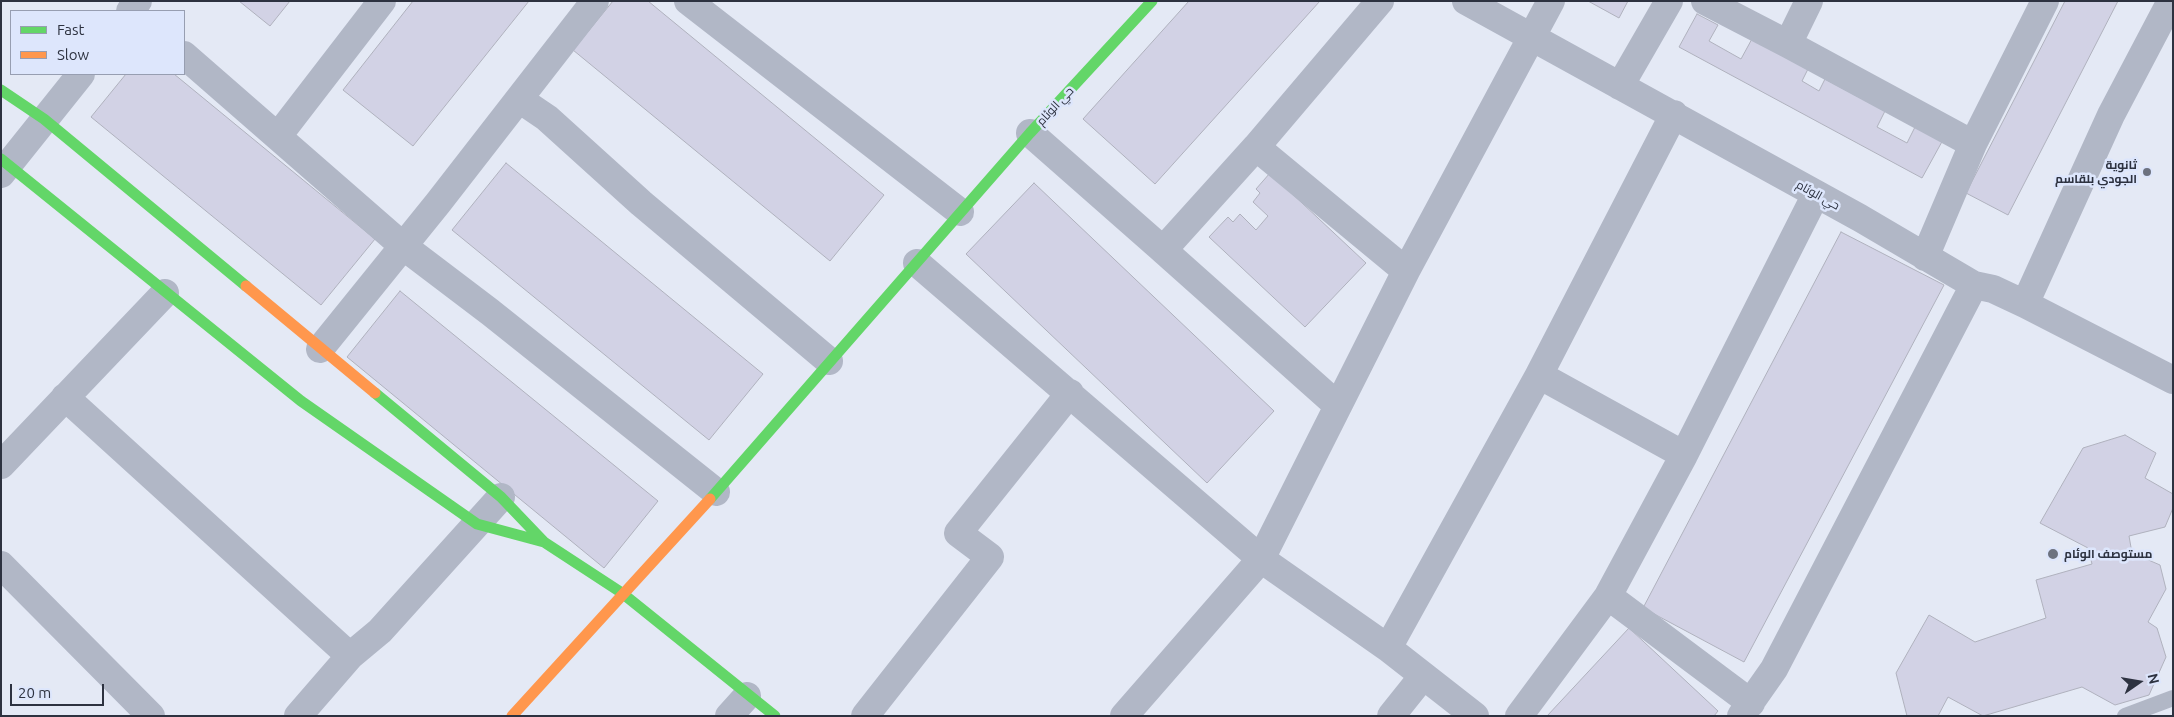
<!DOCTYPE html>
<html>
<head>
<meta charset="utf-8">
<style>
	body { margin:0 }
	#map { position:relative; width:2174px; height:717px; overflow:hidden; background:#e4e9f5; font-family:Ubuntu,sans-serif }
	canvas { display:block }
	.frame { position:absolute; inset:0; border:2px solid #2d3240; pointer-events:none }
	.legend { position:absolute; left:10px; top:10px; width:175px; height:65px; box-sizing:border-box; background:#dde6fc; border:1px solid #979eb1; margin:0; padding:6px 9px; list-style:none; font-size:15px; color:#2d3240 }
	.legend li { display:flex; align-items:center; gap:10px; height:25px }
	.legend b { width:25px; border:1px solid #979eb1 }
	.north { position:absolute; left:2114px; top:657px; width:50px; height:50px; -webkit-text-stroke:4px #dde6fc; paint-order:stroke; rotate:77deg; font-size:14px; font-weight:700; line-height:20px; text-align:center; color:#2d3240 }
	.north::after { content:''; display:block; margin:auto; width:18px; height:22px; background:#2d3240; clip-path:polygon(50% 0,100% 100%,50% 72%,0 100%) }
	.scale { position:absolute; left:10px; top:684px; width:94px; height:22px; box-sizing:border-box; border:2px solid #2d3240; border-top:0; padding-left:6px; font-size:15px; line-height:18px; white-space:nowrap; color:#2d3240; -webkit-text-stroke:4px #dde6fc; paint-order:stroke }
</style>
</head>
<body>
<div id="map">
<canvas width="2174" height="717"></canvas>
<div class="frame"></div>
<ul class="legend">
<li><b style="height:6px;background:#63d668"></b>Fast</li>
<li><b style="height:6px;background:#ff974d"></b>Slow</li>
</ul>
<div class="north">N</div>
<div class="scale">20 m</div>
</div>
<script>
const context = document.querySelector('canvas').getContext('2d');
context.lineJoin = 'round';
function fill(path, color) { context.fillStyle = color; context.fill(path, 'evenodd'); }
const shape = rows => new Path2D(rows.map(r => 'M' + r).join(''));
function trace(path, color, width, dash) { context.strokeStyle = color; context.lineWidth = width; context.lineCap = dash ? 'butt' : 'round'; context.setLineDash(dash || []); context.stroke(path); }
function write(font, color, halo, rows, align = 'center') {
  context.font = font + ' Ubuntu,Cairo,sans-serif'; context.lineWidth = 5; context.setLineDash([]); context.textBaseline = 'middle'; context.strokeStyle = halo; context.fillStyle = color; for (const [text, x, y, turn = 0] of rows) {
    context.save(); context.translate(x, y); context.rotate((+turn || 0) * Math.PI / 180); context.textAlign = isNaN(turn) ? turn : align; if (halo) context.strokeText(text, 0, 0); context.fillText(text, 0, 0); context.restore();
  }
}
const building = shape([
	[239,1,290,1,270,26,239,1],
	[413,1,529,1,413,146,343,90,413,1],
	[613,1,648,1,884,195,830,261,573,50,613,1],
	[1189,1,1320,1,1155,184,1083,119,1189,1],
	[1588,1,1628,1,1619,18,1588,1],
	[2065,1,2118,1,2008,215,1966,193,2065,1],
	[1697,14,1718,25,1709,41,1741,59,1753,37,1809,67,1802,81,1819,91,1825,79,1885,111,1877,127,1907,143,1917,123,1944,138,1922,178,1679,47,1697,14],
	[126,74,174,74,375,239,321,305,91,117,126,74],
	[506,163,763,374,709,440,452,230,506,163],
	[1270,173,1366,263,1305,327,1209,237,1228,217,1233,222,1240,214,1256,230,1268,216,1253,202,1260,193,1256,189,1270,173],
	[1034,183,1274,411,1207,483,966,254,1034,183],
	[1841,232,1944,285,1744,662,1643,608,1841,232],
	[400,291,658,501,604,568,347,357,400,291],
	[2125,435,2156,453,2145,478,2173,494,2173,508,2165,527,2129,536,2132,553,2160,565,2166,589,2148,622,2157,628,2166,657,2149,695,2115,705,2082,687,1983,716,1948,697,1938,716,1907,716,1896,673,1929,615,1975,642,2046,618,2036,580,2092,564,2088,548,2040,523,2083,448,2125,435],
	[1629,628,1718,711,1714,716,1547,716,1629,628]
]);
const lane = shape([
	[2125,716,2173,698]
]);
const street = shape([
	[688,1,960,212],
	[1466,1,1860,218,1974,285,1993,289,2025,304,2173,380],
	[1705,1,1788,44,1973,144,1925,257],
	[130,11,138,1],
	[1788,44,1809,1],
	[184,55,403,246,490,312,716,492],
	[1620,86,1669,1],
	[519,99,547,118,641,203,829,361],
	[1030,133,1163,250],
	[278,136,382,1],
	[1973,144,2045,1],
	[1256,147,1406,271],
	[1,174,81,74],
	[917,263,1261,559,1124,716],
	[2025,304,2111,115,2171,1],
	[320,349,438,203,595,1],
	[1539,375,1674,114],
	[65,397,350,656],
	[1337,405,1163,250,1256,147,1380,1],
	[1,465,165,293],
	[1,565,151,716],
	[1608,596,1751,703],
	[1388,648,1261,559,1406,271,1551,1],
	[298,716,350,656,380,631,501,497],
	[729,716,747,696],
	[865,716,990,557,958,533,1070,393],
	[1391,716,1423,676],
	[1475,716,1388,648,1539,375,1684,455,1816,194],
	[1519,716,1608,596,1684,455],
	[1741,716,1774,669,1974,285]
]);
const fast = shape([
	[1,90,44,119,246,286],
	[1,159,301,401,477,524,544,542],
	[375,393,501,497,544,542,622,593,775,716],
	[710,499,1030,133,1152,1]
]);
const slow = shape([
	[246,286,375,393],
	[512,716,710,499]
]);
const markers = [
	[2147,172,5,"#6d727f"],
	[2053,554,6,"#6d727f"]
];
const streetNames = [
	["حي الوئام",1055,106,-47],
	["حي الوئام",1818,195,29]
];
const poiNames = [
	["ثانوية",2137,165],
	["الجودي بلقاسم",2137,179],
	["مستوصف الوئام",2064,554,"left"]
];
fill(building, '#d2d2e5');
trace(building, '#afb1bd', 1);
trace(lane, '#b1b7c6', 16);
trace(street, '#b1b7c6', 28);
trace(fast, '#63d668', 11);
trace(slow, '#ff974d', 11);
for (const [x, y, r, color] of markers) { const dot = new Path2D(); dot.arc(x, y, r, 0, 2 * Math.PI); context.fillStyle = color; context.fill(dot); trace(dot, '#dde6fc', 2); }
write('12px', '#2d3240', '#dde6fc', streetNames);
write('bold 12px', '#2d3240', '#dde6fc', poiNames, 'right');
</script>
</body>
</html>
